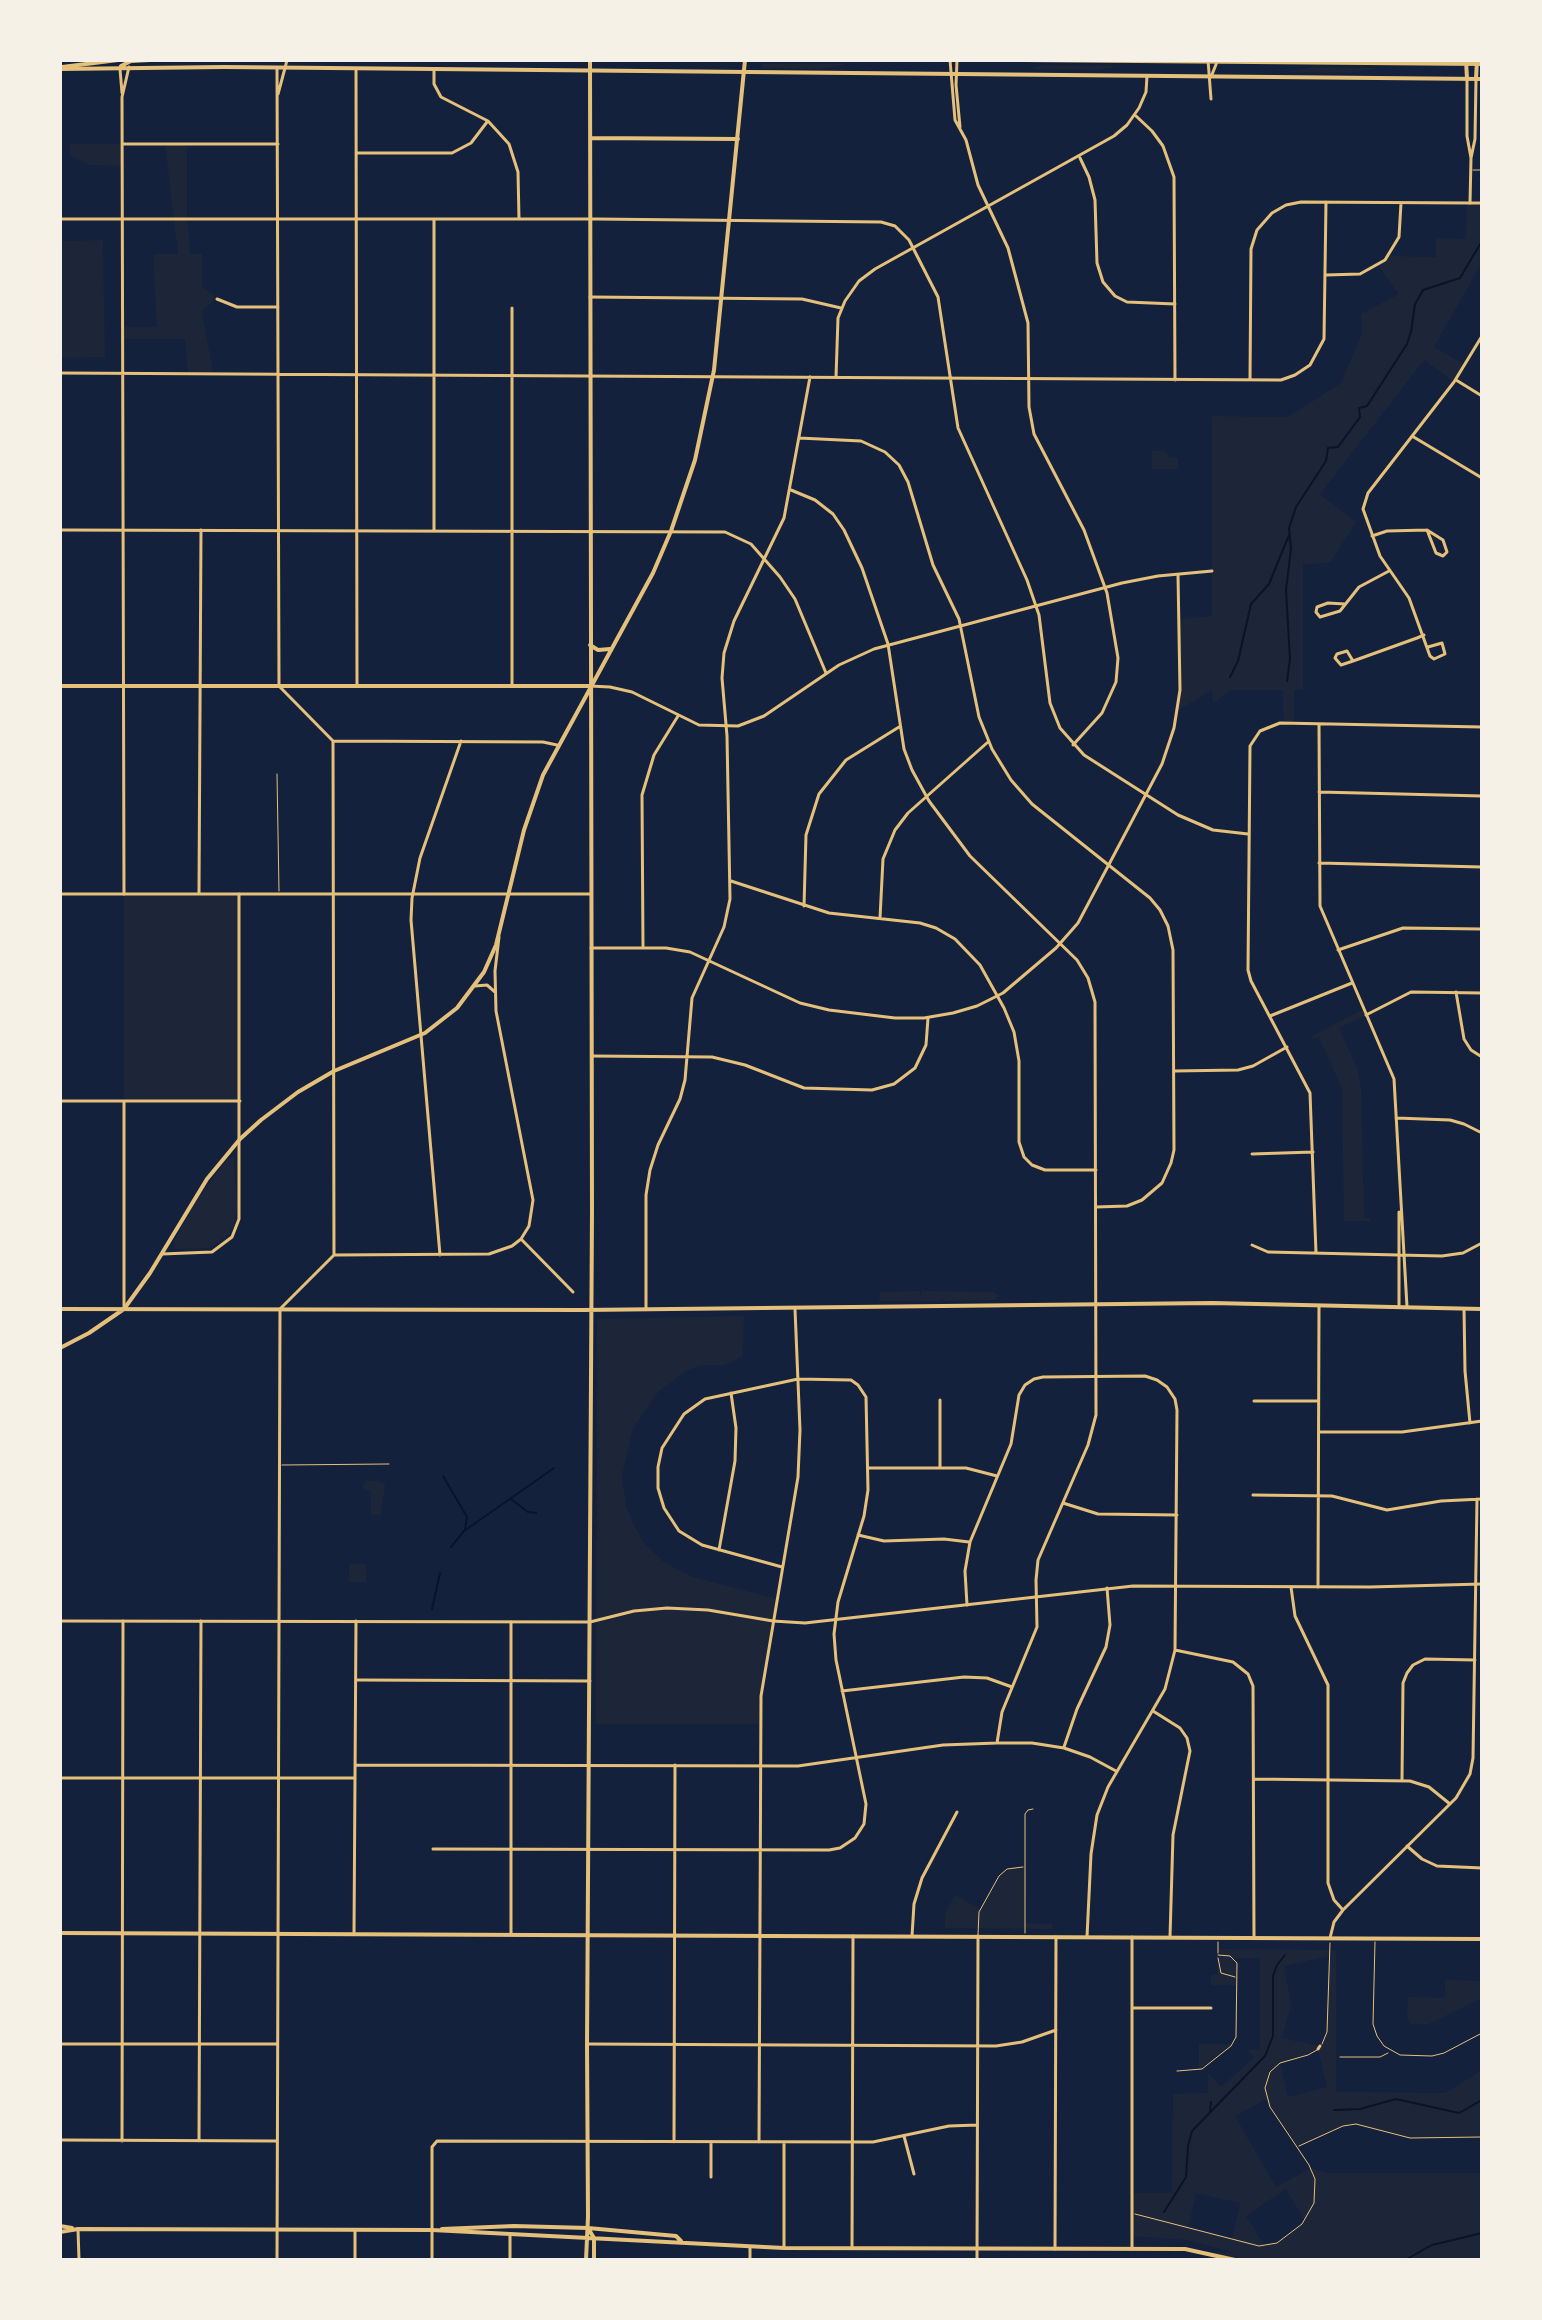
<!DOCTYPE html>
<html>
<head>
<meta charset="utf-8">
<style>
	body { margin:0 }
	#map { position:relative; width:1542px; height:2320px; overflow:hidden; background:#14213d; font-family:Inter,sans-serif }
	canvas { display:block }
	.frame { position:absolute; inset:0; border:62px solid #f6f1e7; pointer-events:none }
</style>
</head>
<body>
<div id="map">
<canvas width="1542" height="2320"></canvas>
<div class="frame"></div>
</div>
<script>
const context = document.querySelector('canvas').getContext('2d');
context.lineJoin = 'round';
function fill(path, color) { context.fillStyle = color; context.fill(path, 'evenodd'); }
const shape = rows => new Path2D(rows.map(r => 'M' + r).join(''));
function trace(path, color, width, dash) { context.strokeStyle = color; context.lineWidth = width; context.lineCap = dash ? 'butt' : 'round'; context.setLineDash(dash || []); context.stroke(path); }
const green = shape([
	[762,64,844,64,844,65,820,69,762,68],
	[1044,65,1121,66,1096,70,1027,69],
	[1315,67,1379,68,1351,73,1286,72],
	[70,144,122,144,122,166,90,165,70,155],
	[165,144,187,144,187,218,190,254,202,254,202,286,217,299,202,310,213,373,188,373,185,339,123,339,123,327,157,327,153,254,178,254],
	[1467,203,1482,203,1482,262,1434,347,1465,365,1454,382,1424,360,1320,494,1356,522,1330,563,1303,564,1303,690,1294,690,1294,723,1284,723,1283,690,1230,690,1213,704,1212,690,1177,711,1180,690,1179,619,1212,616,1212,416,1288,417,1341,383,1362,333,1361,314,1399,294,1378,265,1388,256,1436,257,1436,238,1466,239],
	[103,240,105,357,60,358,60,241],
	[1152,451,1165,451,1170,458,1178,458,1178,469,1152,469],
	[124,894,239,894,240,1101,124,1101],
	[1364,1009,1366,1015,1339,1028,1358,1071,1361,1088,1364,1217,1370,1218,1370,1221,1344,1221,1342,1089,1319,1037,1313,1039,1312,1036],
	[234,1157,237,1208,233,1227,227,1236,210,1248,175,1249,174,1241,196,1201,228,1158],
	[920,1291,920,1299,922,1291,994,1292,999,1296,995,1300,944,1301,943,1298,941,1301,915,1301,915,1298,913,1301,879,1301,880,1292],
	[744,1316,743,1356,725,1365,701,1365,686,1371,658,1392,633,1428,622,1475,626,1506,632,1522,644,1543,665,1563,693,1577,777,1599,763,1678,760,1724,596,1724,597,1319],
	[367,1480,381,1482,385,1485,381,1515,371,1515,371,1492,364,1489,363,1485],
	[349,1564,366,1564,366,1582,349,1582],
	[1015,1867,1026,1867,1025,1923,1052,1924,1052,1929,945,1928,945,1914,955,1895,980,1909,1003,1872],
	[1218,1949,1336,1950,1336,2092,1445,2093,1482,2070,1482,2137,1410,2138,1349,2124,1297,2147,1266,2099,1235,2116,1276,2187,1311,2168,1328,2173,1482,2173,1482,2260,1210,2260,1210,2253,1232,2252,1187,2240,1132,2236,1132,2193,1172,2193,1173,2094,1208,2093,1208,2073,1221,2087,1254,2058,1248,2050,1260,2049,1260,1958,1234,1958,1237,1967,1237,1985,1211,1985,1211,1975,1218,1975],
	[1329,1956,1327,2032,1322,2044,1320,2046,1282,2038,1291,2005,1284,1966],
	[1318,2050,1327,2087,1288,2097,1280,2063],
	[1286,2189,1305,2221,1277,2243,1265,2246,1246,2216],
	[1196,2193,1240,2203,1232,2239,1188,2228],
	[1482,1963,1482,1998,1429,2024,1411,2024,1407,2018,1408,1997,1445,1998,1445,1980,1481,1981],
	[1199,2044,1232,2044,1199,2070]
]);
const stream = shape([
	[1230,677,1238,661,1251,604,1269,584,1289,535],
	[1287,681,1290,659,1286,590,1291,549,1289,528,1296,507,1326,461,1328,448,1338,447,1360,417,1359,408,1367,406,1407,344,1411,332,1415,304,1423,290,1460,278,1482,241],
	[443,1476,467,1517,465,1530],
	[511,1499,528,1512,536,1513],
	[451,1547,464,1531,554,1468],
	[432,1609,440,1573],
	[1334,2110,1360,2109,1396,2099,1459,2113,1482,2100],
	[1210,2112,1211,2102],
	[1164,2212,1186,2177,1188,2146,1192,2131,1265,2056,1273,2036,1273,1976,1277,1965,1285,1955],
	[1405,2260,1432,2245,1482,2233]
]);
const service = shape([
	[1473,170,1482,170],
	[277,774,279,891],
	[282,1465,389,1464],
	[1025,1933,1025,1814,1028,1810,1033,1809],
	[978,1935,979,1912,999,1876,1007,1869,1023,1867],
	[1375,1942,1373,2024,1377,2036,1384,2046,1400,2055,1432,2056,1444,2053,1482,2033],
	[1218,1953,1218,1942],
	[1218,1958,1221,1973,1235,1977],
	[1322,2044,1327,2032,1330,1943],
	[1340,2057,1380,2057,1388,2053],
	[1177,2071,1202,2069,1231,2046,1236,2037,1237,1963,1230,1956,1218,1955],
	[1299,2146,1343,2126,1356,2124,1410,2138,1482,2137],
	[1135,2214,1259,2246,1277,2243,1302,2224,1314,2203,1315,2179,1309,2165,1270,2107,1265,2088,1270,2072,1280,2063,1308,2055,1317,2050]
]);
const minor = shape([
	[950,60,955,120,966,140,978,185,1008,248,1028,323,1029,407,1034,434,1084,530,1107,593,1118,658,1116,682,1102,713,1073,745],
	[957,60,956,85,960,127],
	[1208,60,1211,99],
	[120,69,122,93],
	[434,69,434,84,441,97,488,121,509,144,518,172,519,219],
	[356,70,357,686],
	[1211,77,1217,62],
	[278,94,285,68],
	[1136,116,1152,131,1163,146,1174,177,1175,380],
	[122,144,278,144],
	[356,153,452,153,471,143,487,122],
	[1080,158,1089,177,1095,200,1097,263,1103,282,1115,296,1127,302,1175,304],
	[60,219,596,219,881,222,895,226,909,240,938,297,958,428,1027,580,1039,615,1050,703,1060,728,1084,755,1178,815,1213,830,1248,834],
	[1326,275,1360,274,1385,260,1399,237,1401,203],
	[590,297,802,299,841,308],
	[217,299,237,307,278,307],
	[60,373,1281,380,1295,375,1310,365,1324,339,1326,202],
	[836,377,838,318,845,301,859,281,875,269,1114,136,1127,125,1139,108,1146,92,1147,76],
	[1250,380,1251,249,1257,230,1272,213,1286,205,1301,202,1470,203],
	[1456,380,1482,396],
	[1412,436,1482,478],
	[799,438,861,441,885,452,899,465,908,482,933,565,959,619,979,717,992,749,1011,780,1032,804,1150,898,1160,910,1168,926,1173,950,1174,1150,1171,1163,1162,1183,1142,1200,1127,1206,1096,1207],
	[791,490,815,500,833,514,844,530,862,568,888,644,904,749,912,770,929,801,970,856,1077,960,1088,978,1095,1002,1096,1415,1088,1445,1038,1560,1036,1580,1037,1627,1002,1712,997,1743],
	[60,530,725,532,751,544,780,577,795,599,826,673],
	[434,531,434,219],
	[1372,536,1387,531,1427,530,1443,540,1447,552,1443,556,1436,553,1427,530],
	[1345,604,1328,603,1317,607,1316,612,1320,617,1340,611,1359,587,1389,571],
	[1428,647,1442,643,1445,654,1434,659,1430,656,1409,598,1380,556,1363,509,1368,493,1454,382,1482,336],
	[1353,661,1347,651,1337,654,1335,658,1341,665,1353,661,1417,638,1424,635],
	[512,686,512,308],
	[1319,724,1320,906,1394,1079,1407,1307],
	[333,741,543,742,557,745],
	[1319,792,1482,796],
	[1319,863,1482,867],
	[731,881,829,913,920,923,936,928,955,939,980,965,1004,1008,1014,1032,1019,1061,1019,1142,1024,1157,1032,1165,1045,1170,1096,1170],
	[199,893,201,530],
	[124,894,122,97,129,67],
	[509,894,591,894],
	[804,906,806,835,819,794,846,760,899,727],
	[880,918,883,859,895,830,908,813,988,742],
	[643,947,642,795,654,755,678,716],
	[591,948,666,948,690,952,800,1003,829,1010,895,1018,924,1018,953,1013,977,1006,1003,993,1056,948,1078,923,1162,764,1174,728,1180,690,1178,575],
	[1338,950,1403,928,1482,929],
	[475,986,487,985,495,992],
	[1456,992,1464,1039,1471,1050,1482,1057],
	[1366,1015,1411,992,1482,993],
	[1270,1016,1352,983],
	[592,1056,712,1057,745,1065,804,1088,872,1090,894,1084,915,1068,926,1045,928,1018],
	[1174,1071,1238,1070,1253,1066,1287,1047],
	[60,1101,240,1101],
	[1396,1118,1450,1120,1464,1124,1482,1133],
	[1252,1154,1313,1152],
	[1399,1212,1399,1307],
	[521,1239,573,1292],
	[1252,1245,1268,1252,1442,1256,1463,1253,1482,1243],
	[1316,1253,1310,1093,1251,981,1248,970,1250,746,1260,731,1280,723,1482,727],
	[162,1254,212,1252,232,1237,239,1219,239,894],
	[334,1255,489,1254,512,1246,521,1239,529,1226,533,1200,496,1011,495,971,499,937],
	[440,1255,411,920,412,898,420,858,461,741],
	[124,1309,124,1101],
	[646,1309,646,1195,650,1170,658,1145,680,1099,685,1080,692,998,724,927,730,899,727,736,722,678,724,653,734,621,784,518,810,377],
	[1464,1309,1465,1371,1470,1423],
	[940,1400,940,1468],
	[1254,1401,1318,1401],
	[1319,1432,1402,1432,1482,1421],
	[868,1468,966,1468,997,1476],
	[1253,1495,1332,1496,1387,1510,1441,1501,1482,1499],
	[1063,1503,1098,1514,1177,1515],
	[858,1535,884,1541,944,1539,969,1542],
	[719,1550,735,1461,736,1428,731,1393],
	[1291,1587,1295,1616,1328,1685,1328,1883,1334,1900,1343,1910],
	[1318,1587,1319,1306],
	[967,1605,965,1571,970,1542,1011,1444,1019,1395,1025,1385,1034,1379,1043,1377,1145,1376,1157,1380,1167,1387,1175,1399,1177,1410,1175,1650,1165,1689,1108,1787,1097,1815,1091,1854,1087,1937],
	[1175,1650,1233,1662,1248,1674,1253,1686,1254,1938],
	[358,1680,590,1681],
	[842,1691,964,1677,987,1678,1012,1687],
	[1153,1711,1180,1728,1187,1738,1190,1751,1173,1835,1170,1937],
	[1064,1747,1077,1709,1106,1647,1110,1625,1107,1588],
	[355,1765,798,1766,943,1745,997,1743,1032,1743,1064,1748,1090,1757,1116,1771],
	[60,1778,355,1778],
	[1254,1779,1410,1781,1429,1787,1450,1804],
	[1402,1779,1403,1683,1407,1673,1413,1665,1425,1659,1475,1660],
	[1407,1846,1422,1859,1437,1866,1482,1868],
	[433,1849,829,1850,840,1848,855,1838,864,1824,866,1804,836,1660,834,1634,838,1602,864,1516,868,1490,866,1397,858,1385,851,1380,798,1379,705,1399,684,1414,662,1448,658,1467,658,1488,664,1508,679,1531,702,1545,782,1567],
	[354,1933,356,1621],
	[511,1934,511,1622],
	[912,1936,914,1904,922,1878,957,1812],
	[1132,1937,1132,2249],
	[1330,1938,1334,1922,1343,1910,1456,1798,1470,1774,1473,1758,1477,1499],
	[1132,2008,1211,2008],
	[60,2044,276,2044],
	[587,2044,996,2046,1022,2042,1056,2030],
	[1318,2049,1320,2046],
	[904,2136,914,2174],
	[60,2140,276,2141],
	[122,2141,123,1621],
	[199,2141,201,1621],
	[674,2142,675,1765],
	[759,2142,761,1696,798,1477,800,1430,795,1309],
	[711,2177,711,2142],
	[78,2229,79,2260],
	[784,2248,784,2142],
	[852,2248,853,1936],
	[1055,2249,1056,1937],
	[277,2260,280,1309,334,1255,333,741,279,686,277,68],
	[355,2260,355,2230],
	[432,2260,432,2147,437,2141,873,2142,949,2126,977,2125],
	[510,2260,510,2235],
	[750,2260,750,2248],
	[977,2260,978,1936]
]);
const tertiary = shape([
	[285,68,287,60],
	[1467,79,1467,136,1471,158],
	[1476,79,1475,139,1471,158,1470,203,1482,203],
	[590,686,610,687,632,692,699,725,738,726,764,716,839,665,874,649,1122,583,1158,576,1212,571],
	[60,894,508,894],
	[60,1621,590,1622,634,1611,667,1608,708,1610,773,1621,805,1623,1133,1586,1370,1587,1482,1584]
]);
const secondary = shape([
	[1466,60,1467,79],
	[1476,79,1477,60],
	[590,138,738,139],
	[590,645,598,650,610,649],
	[60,686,590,686],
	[60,1309,583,1310,1212,1303,1482,1309],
	[60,1348,89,1333,124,1309,150,1273,207,1179,240,1139,261,1120,298,1092,334,1071,425,1033,457,1008,484,972,496,945,524,830,543,775,653,573,671,531,695,460,714,370,745,60],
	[60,1933,1482,1939],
	[60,2226,72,2228],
	[588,2228,594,2238,594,2260],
	[442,2229,514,2226,588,2228,676,2236,681,2241],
	[432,2230,784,2248,1185,2249,1235,2260],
	[60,2232,78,2229,434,2230],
	[586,2260,588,2217,587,2044,592,1210,590,60]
]);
const primary = shape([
	[482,60,781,60],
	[1024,60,1482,64],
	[121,66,131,61,150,60],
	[62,67,118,60],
	[60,69,224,67,1482,79]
]);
fill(green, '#1d2539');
trace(stream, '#0b132b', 2);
trace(service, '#e5c07b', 1);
trace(minor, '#e5c07b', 3);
trace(tertiary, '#e5c07b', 3);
trace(secondary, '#e5c07b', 4);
trace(primary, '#e5c07b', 4);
</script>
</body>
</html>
